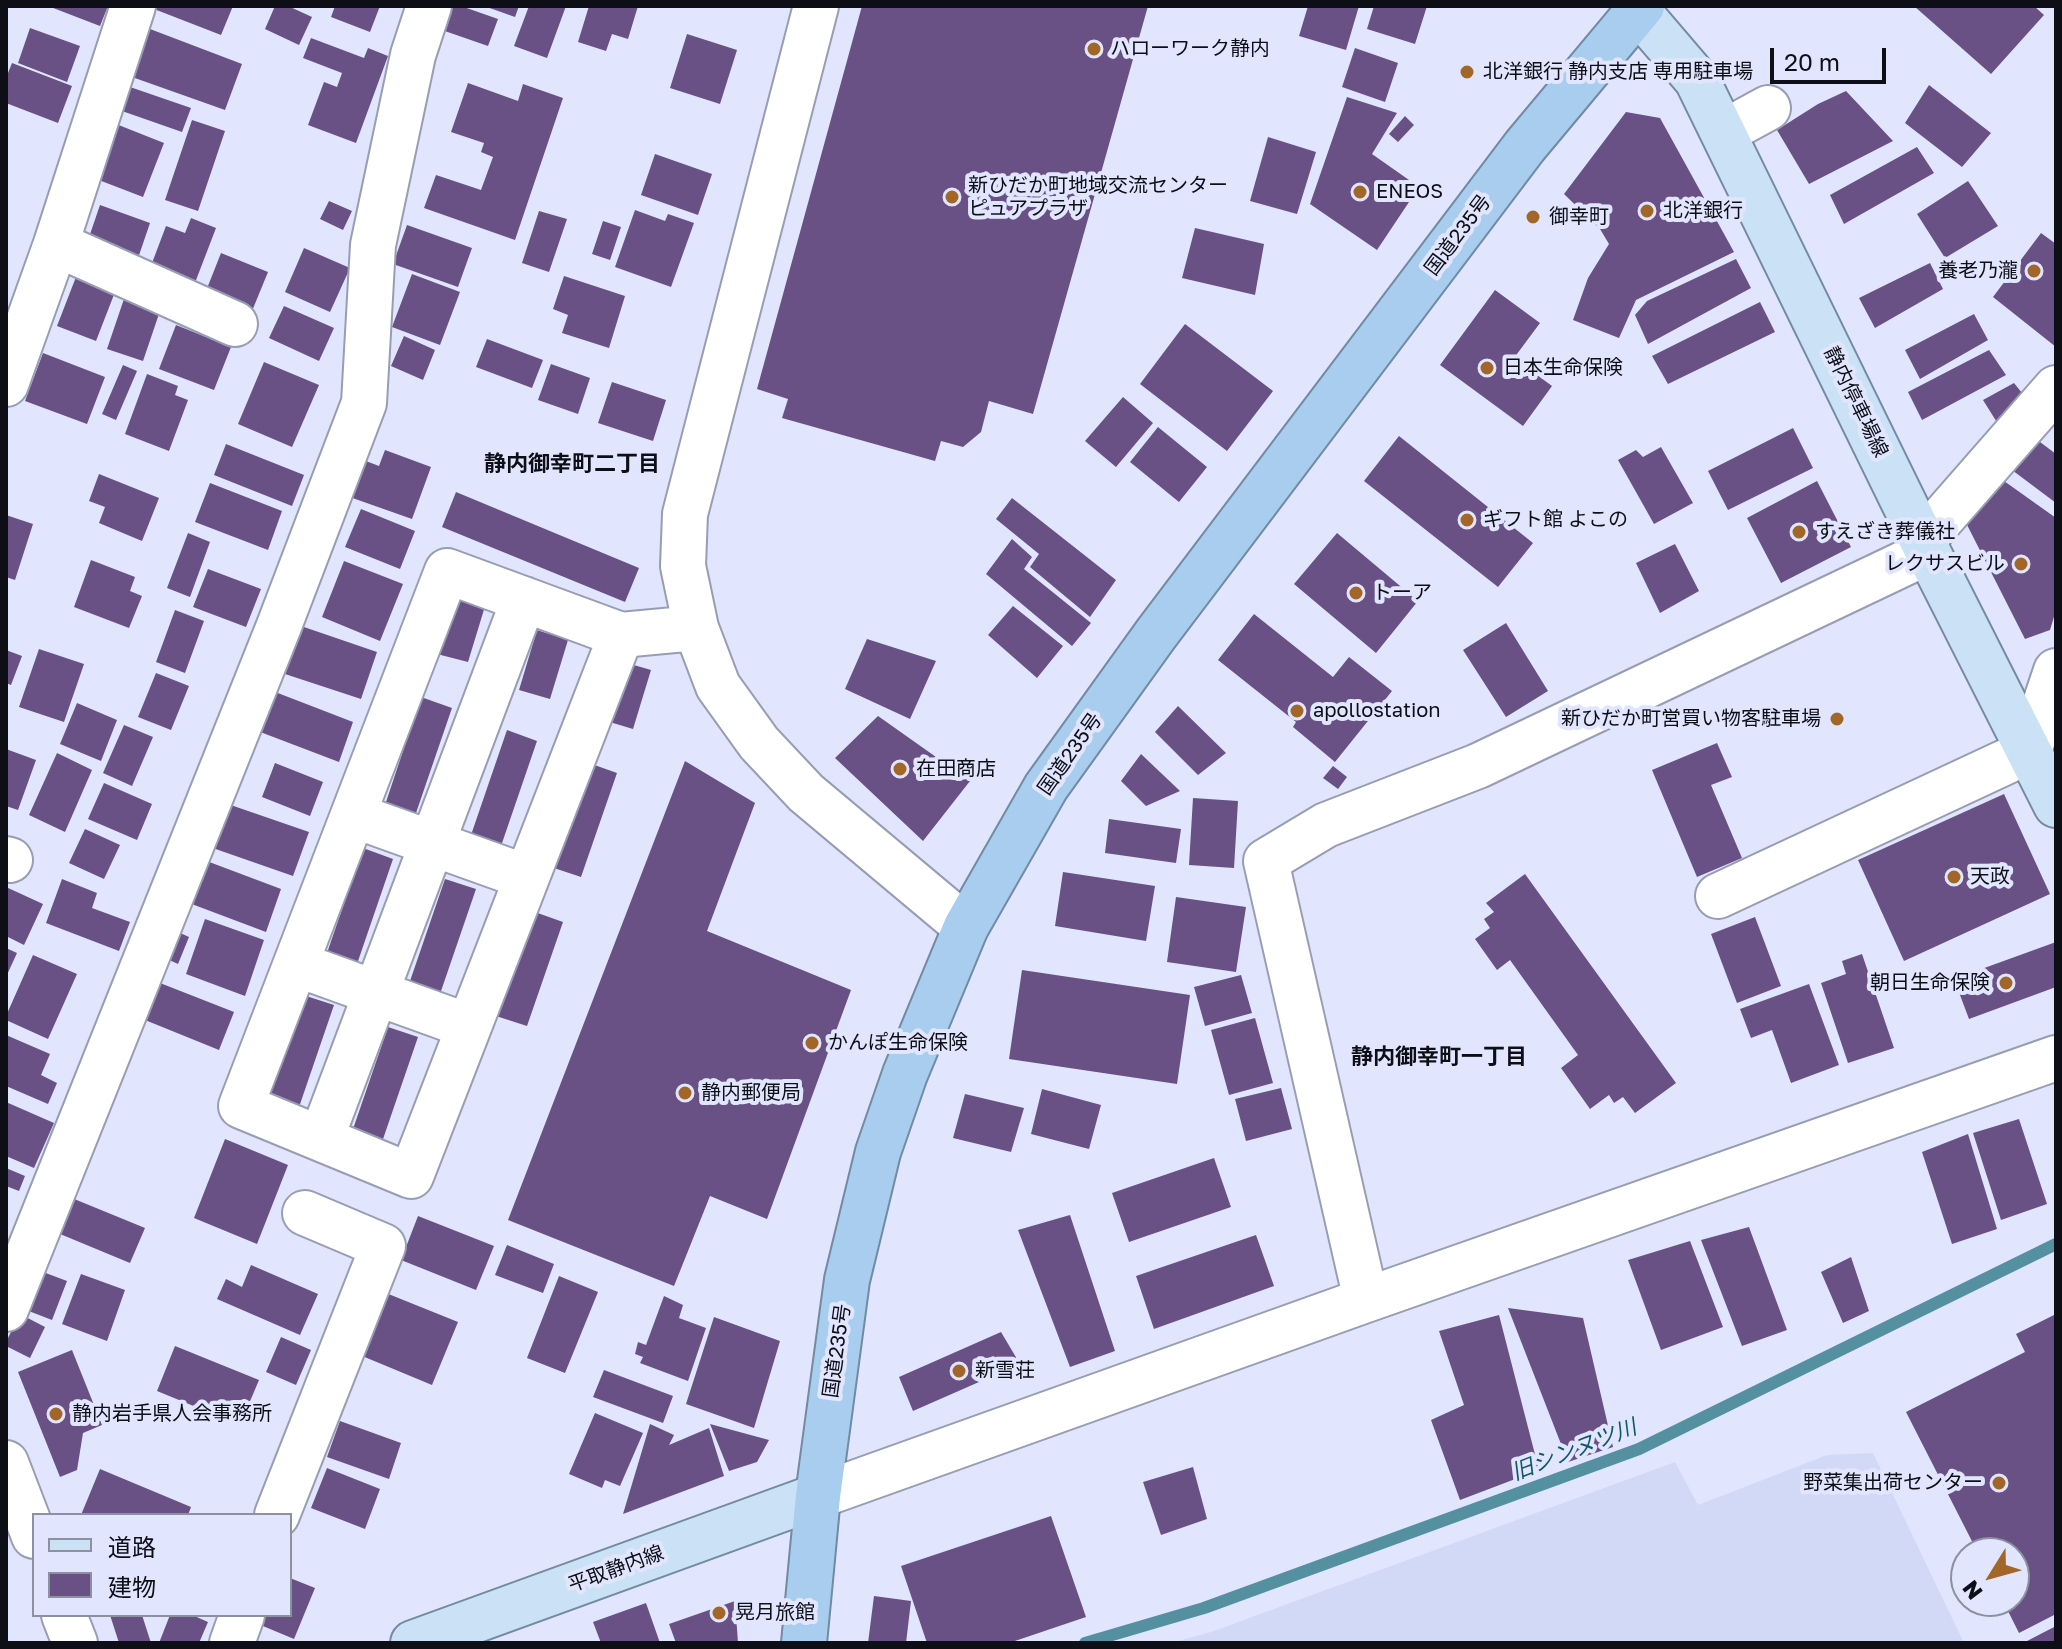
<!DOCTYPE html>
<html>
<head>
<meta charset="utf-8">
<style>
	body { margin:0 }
	#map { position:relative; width:2062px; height:1649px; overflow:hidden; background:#e1e6fe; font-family:"Golos Text","Noto Sans JP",sans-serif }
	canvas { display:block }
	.frame { position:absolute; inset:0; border:8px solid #0d0e16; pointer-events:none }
	.legend { position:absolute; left:32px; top:1513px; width:260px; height:104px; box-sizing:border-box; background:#e1e6fe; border:2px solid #8c90a1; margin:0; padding:10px 14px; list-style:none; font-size:24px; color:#0d0e16 }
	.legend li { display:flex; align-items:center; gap:16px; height:40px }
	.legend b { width:40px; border:2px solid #8c90a1 }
	.north { position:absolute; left:1950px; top:1537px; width:80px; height:80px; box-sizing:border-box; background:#e1e6fe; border:2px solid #8c90a1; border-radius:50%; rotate:233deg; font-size:22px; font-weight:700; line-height:32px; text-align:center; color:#0d0e16 }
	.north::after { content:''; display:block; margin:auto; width:28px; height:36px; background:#a26728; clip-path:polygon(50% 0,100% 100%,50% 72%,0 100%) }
	.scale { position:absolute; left:1770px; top:48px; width:116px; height:36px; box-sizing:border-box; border:4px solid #0d0e16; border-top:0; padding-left:10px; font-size:24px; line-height:28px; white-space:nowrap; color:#0d0e16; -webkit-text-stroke:6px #e1e6fe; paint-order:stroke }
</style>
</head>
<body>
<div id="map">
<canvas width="2062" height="1649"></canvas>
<div class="frame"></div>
<ul class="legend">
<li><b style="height:10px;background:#cbe1f5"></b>道路</li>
<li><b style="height:22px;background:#695085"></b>建物</li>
</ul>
<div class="north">N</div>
<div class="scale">20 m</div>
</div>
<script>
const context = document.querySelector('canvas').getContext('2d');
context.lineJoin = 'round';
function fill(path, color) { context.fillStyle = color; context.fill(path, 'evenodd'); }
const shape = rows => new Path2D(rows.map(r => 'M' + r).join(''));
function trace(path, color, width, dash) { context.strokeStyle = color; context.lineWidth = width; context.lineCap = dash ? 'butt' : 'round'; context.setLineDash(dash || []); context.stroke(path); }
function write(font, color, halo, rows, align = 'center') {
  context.font = font + ' "Golos Text","Noto Sans JP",sans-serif'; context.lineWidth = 8; context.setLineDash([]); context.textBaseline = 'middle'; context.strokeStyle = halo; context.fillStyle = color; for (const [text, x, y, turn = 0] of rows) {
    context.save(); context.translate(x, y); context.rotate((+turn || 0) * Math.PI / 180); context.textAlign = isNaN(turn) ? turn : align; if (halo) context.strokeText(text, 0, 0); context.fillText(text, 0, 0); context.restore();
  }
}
const built = shape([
	[1873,1453,1964,1643,1171,1643,1211,1632,1675,1462,1698,1505,1827,1455]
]);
const stream = shape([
	[1085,1643,1204,1608,1639,1449,2056,1244]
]);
const building = shape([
	[48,6,108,6,100,26],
	[155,6,233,6,221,35,154,9],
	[275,6,288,6,312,17,299,45,265,29],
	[335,6,380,6,370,32,331,17],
	[447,6,461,6,498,19,488,46,439,29],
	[484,6,519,6,515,17],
	[529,6,566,6,547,58,514,46],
	[589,6,638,6,628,39,612,34,606,51,578,42],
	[862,6,1148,6,1033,414,989,401,981,432,963,447,941,441,935,461,782,418,788,399,757,389],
	[1308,6,1359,6,1346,50,1299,36],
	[1374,6,1427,6,1415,44,1367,29],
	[1914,6,2034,6,2044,15,1991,74],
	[30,28,80,46,67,82,18,63],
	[150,29,242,64,225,110,132,77],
	[687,34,737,50,720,104,670,88],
	[311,38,364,58,368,48,388,56,356,143,308,125,324,82,337,87,342,73,303,58],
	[1355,48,1398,63,1385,102,1342,87],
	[12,63,72,86,58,123,6,103,6,78],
	[468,83,518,101,523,84,563,98,515,240,424,208,436,175,481,190,493,157,481,152,484,143,451,132],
	[1929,85,1991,133,1962,167,1905,123],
	[130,87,191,108,182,132,122,111],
	[1846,91,1893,141,1809,184,1777,130,1818,104],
	[1347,97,1397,113,1372,154,1419,187,1377,250,1310,204],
	[1626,112,1660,118,1734,252,1636,300,1619,338,1573,320,1588,278,1609,244,1600,229,1564,194],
	[1405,116,1414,125,1398,142,1389,134],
	[192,120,225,131,198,211,165,200],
	[111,122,164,143,143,197,91,177],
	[1268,137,1316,152,1297,214,1250,201],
	[1917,147,1934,173,1844,224,1830,195],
	[655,154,712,174,698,215,641,195],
	[1968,181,1998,226,1945,258,1917,214],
	[329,201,352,211,343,230,320,219],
	[100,205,150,223,136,264,86,246],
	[635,210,665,221,668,214,694,223,671,287,615,267],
	[539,211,567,219,549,272,522,263],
	[191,218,216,228,193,288,149,271,166,226,185,233],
	[603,221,621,227,610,260,592,254],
	[407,225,472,248,458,287,393,264],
	[1195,228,1264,244,1255,295,1182,278],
	[2041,233,2056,244,2056,347,1993,297],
	[304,248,350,268,330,312,285,292],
	[221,253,268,272,252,311,206,291],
	[1736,259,1751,288,1648,344,1635,315,1647,301],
	[1930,263,1943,289,1875,328,1859,298],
	[412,274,460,292,440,345,392,327],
	[564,276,625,296,609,348,562,333,568,315,553,309],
	[76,277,115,292,96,341,57,326],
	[1495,290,1540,323,1514,358,1552,386,1523,426,1440,365],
	[125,296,161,308,143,361,107,349],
	[1760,302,1775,332,1668,384,1652,356],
	[284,306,334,328,319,361,269,338],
	[1974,314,1988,340,1920,379,1905,350],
	[1185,324,1273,391,1227,451,1140,384],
	[176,325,231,347,214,390,159,369],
	[404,336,435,350,423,380,391,366],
	[487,339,543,360,532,388,476,367],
	[1989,350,2006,375,1922,420,1908,392],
	[43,353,105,377,87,424,25,401],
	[264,362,319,385,292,447,238,424],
	[551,364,590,378,578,414,538,400],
	[123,365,137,371,116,420,102,414],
	[147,374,178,386,175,395,188,400,169,451,125,434],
	[612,382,666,400,653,441,598,423],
	[2014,383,2026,398,1998,424,1983,400],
	[1123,397,1153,423,1116,467,1085,441],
	[1158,427,1207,467,1179,502,1130,462],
	[1793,428,1813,468,1728,510,1708,471],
	[1399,436,1533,543,1498,587,1364,481],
	[2036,439,2056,454,2056,503,2012,470],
	[226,444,304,475,292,506,214,475],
	[1661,447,1693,503,1654,524,1618,460,1636,450,1643,457],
	[385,450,431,467,412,519,344,495,358,458,379,466],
	[99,474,159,498,142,541,99,523,105,507,89,501],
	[1997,476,2056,518,2056,610,2050,630,2025,639,1962,515],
	[1817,481,1851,547,1781,583,1747,518],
	[210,483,282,511,268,550,195,522],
	[456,492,639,568,625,602,442,527],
	[1012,498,1116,580,1090,617,1030,567,1039,554,996,519],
	[361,509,415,531,400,569,345,547],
	[6,515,33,524,15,580,6,577],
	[188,533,210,542,190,597,167,588],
	[1337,533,1418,601,1376,653,1294,584],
	[1012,539,1032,557,1024,569,1091,623,1072,646,986,574],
	[1675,544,1699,591,1660,613,1636,563],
	[91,560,135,577,130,591,142,596,129,628,74,607],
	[344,561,403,584,380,641,322,617],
	[208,569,261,589,246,627,193,607],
	[455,594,486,603,468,662,437,654],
	[1013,606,1063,646,1037,678,988,635],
	[175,610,204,621,185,673,156,662],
	[1254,614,1333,677,1349,657,1392,691,1335,762,1293,727,1296,722,1218,660],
	[1506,623,1548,691,1506,717,1463,650],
	[301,626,377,652,361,699,285,674],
	[537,630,568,640,550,699,519,690],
	[867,639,936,661,910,719,845,689],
	[39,649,84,664,64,722,19,707],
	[6,650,22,656,11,685,6,683],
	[620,661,651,670,633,729,603,720],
	[156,673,189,686,171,730,138,717],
	[270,690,353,722,339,762,255,730],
	[421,697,452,708,416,813,386,802],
	[77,703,117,720,101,761,60,744],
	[1178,706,1226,753,1198,775,1155,732],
	[878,716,970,781,923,841,835,758],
	[124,725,153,737,132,786,103,773],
	[507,730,537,741,501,846,471,835],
	[1717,743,1732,777,1711,785,1742,858,1697,877,1652,770],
	[6,749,36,760,18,810,6,806],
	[57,753,92,770,65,832,29,815],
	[1141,754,1180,791,1146,806,1121,781],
	[685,761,755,803,707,931,851,990,767,1219,710,1196,674,1286,508,1220],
	[586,762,617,773,581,877,551,867],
	[275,763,323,782,310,816,262,797],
	[1333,766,1347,777,1338,789,1323,778],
	[104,783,152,804,137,840,88,819],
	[2004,794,2050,894,1904,961,1858,860],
	[1193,798,1238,801,1234,868,1189,865],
	[222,802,309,832,293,876,207,846],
	[1109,819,1181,829,1176,863,1105,853],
	[85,829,120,845,104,879,69,863],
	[363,848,393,859,357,964,327,953],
	[204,860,281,889,266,932,189,903],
	[1063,872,1155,886,1146,941,1055,926],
	[1525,874,1676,1083,1635,1113,1623,1097,1614,1103,1609,1095,1590,1109,1561,1068,1578,1055,1510,960,1497,970,1475,939,1490,928,1484,919,1494,912,1486,903],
	[62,879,97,893,92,908,130,922,119,951,46,923],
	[445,879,476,889,440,994,409,984],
	[6,887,43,904,24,945,6,936],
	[1176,897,1246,907,1236,972,1167,962],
	[532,911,563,922,527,1026,496,1016],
	[1755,917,1781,986,1737,1003,1711,934],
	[205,919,264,940,245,996,186,974],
	[176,931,189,937,178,964,165,958],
	[2056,942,2056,987,1969,1019,1954,979],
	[6,948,17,953,6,977],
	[1862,954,1894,1048,1848,1063,1821,983,1846,974,1842,961],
	[33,955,77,974,48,1039,6,1020,6,1016],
	[1022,970,1190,995,1177,1084,1009,1059],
	[1241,975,1252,1013,1205,1026,1194,987],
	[160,983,234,1012,219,1050,145,1020],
	[1809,984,1839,1065,1791,1083,1772,1030,1751,1038,1740,1009],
	[303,995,334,1005,298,1110,267,1099],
	[1255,1018,1273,1083,1229,1095,1211,1030],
	[388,1027,418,1037,382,1142,352,1132],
	[6,1035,50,1054,41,1075,57,1083,48,1104,6,1086],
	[1281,1088,1292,1129,1246,1141,1235,1099],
	[1042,1089,1101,1105,1089,1149,1031,1134],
	[965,1094,1024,1108,1011,1152,953,1138],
	[6,1102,54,1123,34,1168,6,1156],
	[2019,1119,2047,1204,2001,1220,1973,1133],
	[1968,1134,1997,1229,1952,1244,1922,1152],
	[225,1139,288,1165,257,1244,194,1218],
	[1214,1158,1231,1207,1129,1242,1112,1193],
	[6,1168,25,1176,19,1191,6,1186],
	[62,1194,145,1228,130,1263,48,1229],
	[1070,1215,1115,1351,1070,1367,1018,1230],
	[418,1216,494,1246,476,1290,401,1260],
	[1749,1227,1787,1330,1742,1346,1701,1240],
	[1256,1235,1274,1286,1154,1329,1136,1276],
	[1690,1241,1723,1327,1661,1350,1628,1260],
	[507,1245,554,1264,543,1293,495,1275],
	[1851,1257,1869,1311,1843,1323,1821,1272],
	[251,1265,318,1294,300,1335,217,1299,226,1279,242,1287],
	[35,1269,67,1281,52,1320,21,1308],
	[81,1274,125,1290,107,1341,62,1324],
	[559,1276,598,1292,565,1373,527,1358],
	[381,1291,458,1322,432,1385,355,1353],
	[664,1296,683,1305,679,1318,706,1328,688,1381,640,1363,643,1357,635,1354,638,1342,646,1345],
	[1508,1308,1583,1318,1613,1447,1568,1462],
	[20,1314,45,1327,30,1358,6,1346,6,1342],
	[2056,1314,2056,1614,2019,1633,2003,1601,2014,1601,2014,1553,1978,1553,1906,1412,2025,1352,2016,1334],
	[1499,1315,1539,1470,1460,1500,1431,1420,1464,1405,1439,1331],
	[714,1317,780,1341,754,1428,686,1404],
	[1001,1332,1020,1364,913,1411,899,1377],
	[281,1337,311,1350,296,1385,266,1372],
	[175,1346,259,1380,240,1425,157,1391],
	[72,1350,102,1425,83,1433,77,1470,60,1477,18,1372],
	[604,1370,673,1396,663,1423,593,1397],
	[595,1413,643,1433,620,1486,605,1480,602,1488,569,1474],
	[340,1421,401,1443,389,1479,327,1457],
	[650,1424,674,1435,669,1445,709,1428,724,1476,623,1514],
	[710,1424,769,1440,757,1462,729,1471],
	[1193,1467,1207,1519,1161,1535,1143,1482],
	[327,1468,380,1489,365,1529,311,1508],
	[100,1469,191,1507,188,1515,81,1515],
	[1051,1516,1086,1617,1009,1643,927,1643,901,1566],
	[290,1578,315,1588,294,1639,251,1621,253,1615,290,1615],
	[874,1596,911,1601,906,1643,868,1643],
	[735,1601,738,1643,676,1643,669,1624],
	[646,1603,660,1643,601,1643,593,1622],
	[110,1615,142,1615,151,1643,119,1643],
	[170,1615,192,1615,208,1622,199,1643,159,1643],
	[2056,1626,2056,1643,2028,1643,2027,1641]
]);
const minor = shape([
	[816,6,685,514,683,566,696,628,718,686,759,743,806,793,966,927],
	[1724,132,1768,108],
	[56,244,235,324],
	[6,384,56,244,133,6],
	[1923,540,2056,388],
	[621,635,411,1176,241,1106,447,571,621,635,696,628],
	[353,815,526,877],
	[6,859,10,860],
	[1718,896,2029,751,2056,671],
	[296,964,468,1026],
	[321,1139,524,599],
	[1366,1300,1266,861,1326,825,1478,766,1928,552],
	[6,1309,279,626,364,403,373,245,413,55,429,6],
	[6,1463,34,1536],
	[818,1496,1366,1300,2056,1058],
	[277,1515,383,1246,305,1213],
	[64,1615,75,1643],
	[232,1643,242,1615]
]);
const major = shape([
	[1638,11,1697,80,1928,552,2056,805],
	[413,1643,818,1496]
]);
const highway = shape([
	[804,1643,818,1496,847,1280,878,1152,905,1074,966,927,1046,787,1156,634,1525,146,1642,6]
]);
const markers = [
	[1094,49,8,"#a26728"],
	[1467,72,8,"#a26728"],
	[1360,192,8,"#a26728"],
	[952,197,8,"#a26728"],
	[1647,211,8,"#a26728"],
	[1533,217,8,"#a26728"],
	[2034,271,8,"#a26728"],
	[1487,368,8,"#a26728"],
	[1467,520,8,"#a26728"],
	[1799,532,8,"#a26728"],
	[2021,564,8,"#a26728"],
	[1356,593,8,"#a26728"],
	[1297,711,8,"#a26728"],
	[1837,719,8,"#a26728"],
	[900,769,8,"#a26728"],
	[1954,877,8,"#a26728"],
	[2006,983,8,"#a26728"],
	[812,1043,8,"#a26728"],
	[685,1093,8,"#a26728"],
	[959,1371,8,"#a26728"],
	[56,1414,8,"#a26728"],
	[1999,1483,8,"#a26728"],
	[719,1613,8,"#a26728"]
];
const poiNames = [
	["ハローワーク静内",1110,49],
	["北洋銀行 静内支店 専用駐車場",1483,72],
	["新ひだか町地域交流センター",968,186],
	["ピュアプラザ",968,209],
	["ENEOS",1376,192],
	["北洋銀行",1663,211],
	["御幸町",1549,217],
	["養老乃瀧",2018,271,"right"],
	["日本生命保険",1503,368],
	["ギフト館 よこの",1483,520],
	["すえざき葬儀社",1815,532],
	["レクサスビル",2005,564,"right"],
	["トーア",1372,593],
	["apollostation",1313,711],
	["新ひだか町営買い物客駐車場",1821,719,"right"],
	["在田商店",916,769],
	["天政",1970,877],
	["朝日生命保険",1990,983,"right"],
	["かんぽ生命保険",828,1043],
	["静内郵便局",701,1093],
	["新雪荘",975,1371],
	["静内岩手県人会事務所",72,1414],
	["野菜集出荷センター",1983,1483,"right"],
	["晃月旅館",735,1613]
];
const streetNames = [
	["国道235号",1458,235,-53],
	["静内停車場線",1856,402,64],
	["国道235号",1070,754,-55],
	["国道235号",837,1351,-82],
	["平取静内線",616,1569,-20]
];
const neighbourhoodNames = [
	["静内御幸町二丁目",572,464],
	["静内御幸町一丁目",1439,1057]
];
const waterNames = [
	["旧シンヌツ川",1574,1450,-21]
];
fill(built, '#d2d9f7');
trace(stream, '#5590a1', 12);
fill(building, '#695085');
trace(minor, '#989db3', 48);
trace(major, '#728aa2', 48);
trace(highway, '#728aa2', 48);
trace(minor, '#fff', 44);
trace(major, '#cbe1f5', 44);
trace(highway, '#a8cdee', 44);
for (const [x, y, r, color] of markers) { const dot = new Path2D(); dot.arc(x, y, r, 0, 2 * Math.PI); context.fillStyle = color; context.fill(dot); trace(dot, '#e1e6fe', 3); }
write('20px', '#0d0e16', '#e1e6fe', poiNames, 'left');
write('20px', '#0d0e16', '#e1e6fe', streetNames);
write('bold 22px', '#0d0e16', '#e1e6fe', neighbourhoodNames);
write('italic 22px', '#125968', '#e1e6fe', waterNames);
</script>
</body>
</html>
